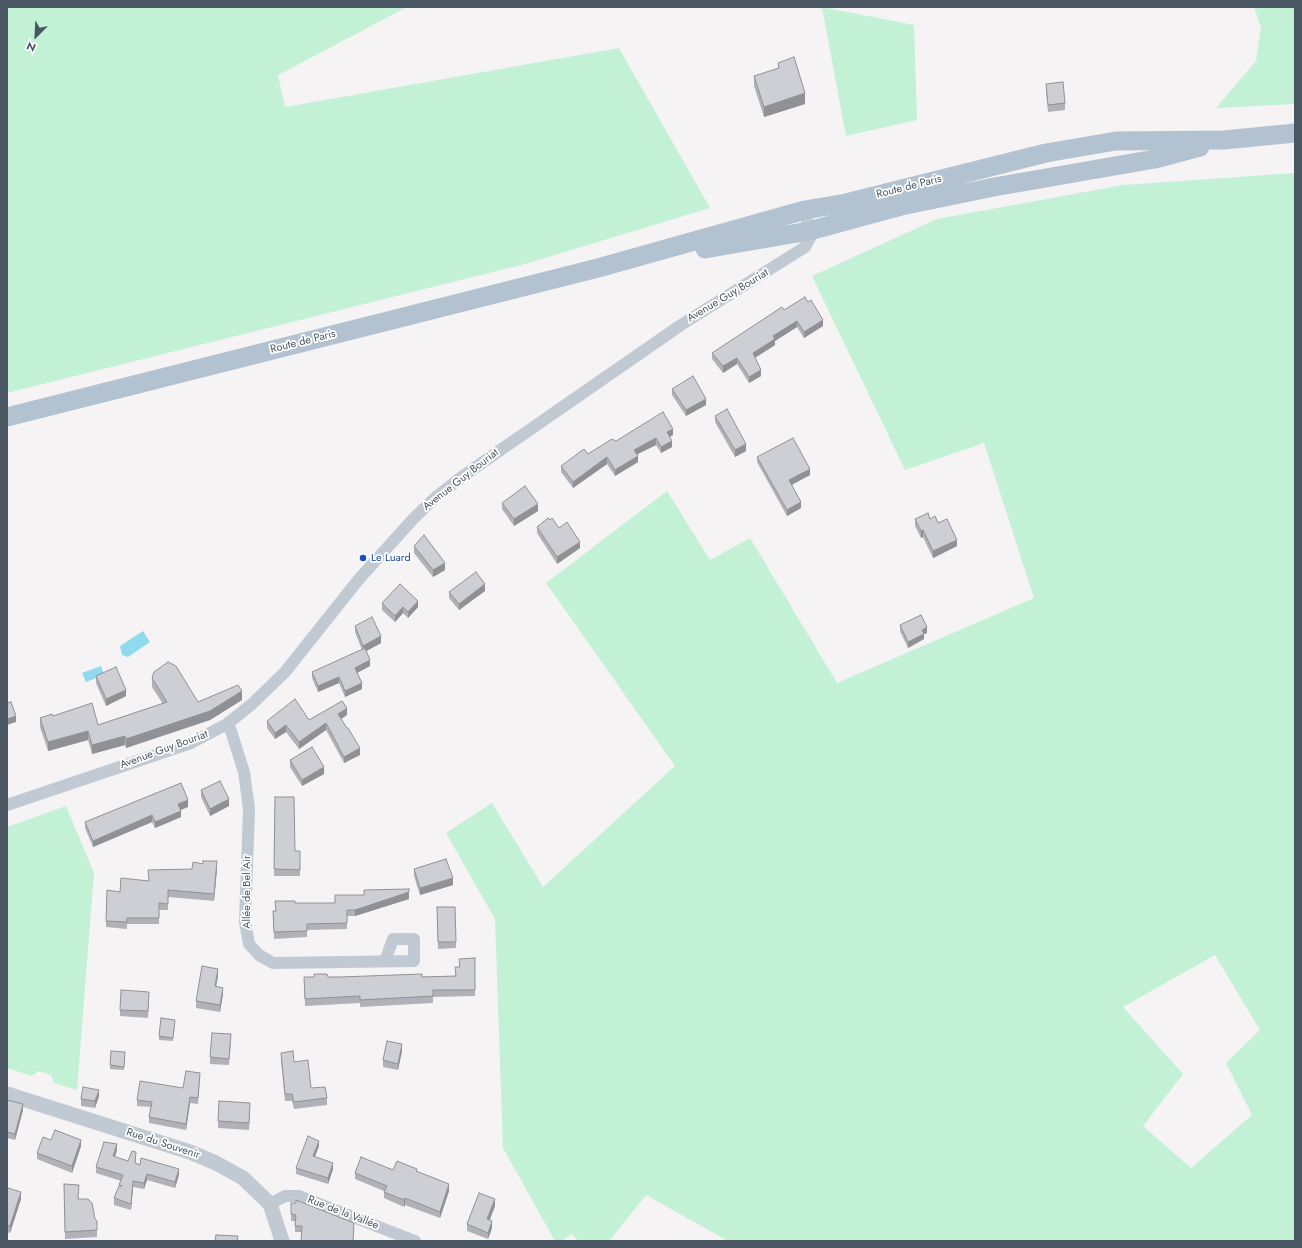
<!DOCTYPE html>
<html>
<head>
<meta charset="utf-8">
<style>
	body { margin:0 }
	#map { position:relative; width:1302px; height:1248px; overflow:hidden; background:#f5f3f3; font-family:Jost,sans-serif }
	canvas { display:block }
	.frame { position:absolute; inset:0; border:8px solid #4a5661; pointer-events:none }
	.north { position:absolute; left:16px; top:16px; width:40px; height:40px; -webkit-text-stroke:3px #fff; paint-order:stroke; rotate:204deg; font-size:11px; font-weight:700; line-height:16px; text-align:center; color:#4a5661 }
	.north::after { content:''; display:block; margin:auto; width:14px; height:18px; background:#4a5661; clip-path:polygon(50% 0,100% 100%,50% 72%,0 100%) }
</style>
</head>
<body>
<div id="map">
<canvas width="1302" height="1248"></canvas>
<div class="frame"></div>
<div class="north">N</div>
</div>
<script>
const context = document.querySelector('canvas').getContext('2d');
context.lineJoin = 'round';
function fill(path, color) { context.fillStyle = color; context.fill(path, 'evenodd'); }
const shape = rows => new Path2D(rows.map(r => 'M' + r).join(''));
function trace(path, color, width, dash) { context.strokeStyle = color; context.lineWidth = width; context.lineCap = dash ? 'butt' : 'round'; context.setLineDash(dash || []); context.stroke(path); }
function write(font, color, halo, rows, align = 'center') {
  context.font = font + ' Jost,sans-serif'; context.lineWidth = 3.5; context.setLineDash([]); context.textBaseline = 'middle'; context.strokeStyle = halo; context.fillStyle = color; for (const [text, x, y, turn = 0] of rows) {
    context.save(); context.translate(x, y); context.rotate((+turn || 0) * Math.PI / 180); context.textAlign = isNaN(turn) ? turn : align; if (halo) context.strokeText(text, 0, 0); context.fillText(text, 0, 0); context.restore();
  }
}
const green = shape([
	[7,7,407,7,278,75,285,107,619,48,710,208,525,264,7,393],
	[822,7,914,25,917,120,846,136],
	[1254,7,1295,7,1295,104,1216,108,1256,61,1261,27],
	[1295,173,1295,1241,728,1241,646,1195,609,1241,579,1241,571,1234,562,1241,555,1241,503,1148,495,919,446,833,492,803,543,887,675,766,546,583,667,491,710,560,750,538,837,683,1034,598,984,443,905,470,812,276,937,219,1123,185],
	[1215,955,1260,1030,1226,1063,1252,1115,1191,1168,1143,1126,1183,1074,1123,1007],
	[66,806,94,873,77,1090,54,1083,51,1075,39,1071,32,1076,7,1068,7,827]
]);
const water = shape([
	[143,631,150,642,128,657,122,655,120,646],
	[101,666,104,675,86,682,82,673]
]);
const minor = shape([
	[227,724,231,731,244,772,249,809,245,922,249,944,259,955,273,963,414,961,414,939,393,939,385,961],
	[7,805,191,743,227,724,252,704,285,672,359,579,414,518,436,497,463,476,681,325,805,247,810,238,805,210],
	[270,1204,285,1196,299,1196,415,1241]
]);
const tertiary = shape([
	[7,1094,190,1152,216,1163,243,1178,270,1204,282,1241]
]);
const primary = shape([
	[705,249,809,231,901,206,994,187,1155,159,1200,147],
	[7,417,598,268,805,210,846,203,1046,153,1116,141,1224,140,1295,133]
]);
const wall = shape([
	[778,63,805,104,764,117,754,86,754,76,778,69],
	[1046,84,1065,103,1065,110,1048,112,1046,90],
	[784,310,823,326,804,338,797,327,775,341,775,345,755,358,761,376,749,383,737,364,723,373,712,359,712,353],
	[672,389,706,405,686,416,672,395],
	[715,416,746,451,735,457,715,422],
	[673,435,670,437,672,447,661,453,656,445,637,454,638,462,615,476,607,464,573,488,561,472,561,466,616,441],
	[757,457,810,475,792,485,801,508,787,516,757,462],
	[502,503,538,511,514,526,502,509],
	[915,519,930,519,938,523,957,546,933,558,923,537,921,538,915,526],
	[550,520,580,548,557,564,537,533,537,527],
	[414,546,445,570,433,577,414,553],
	[485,591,459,610,449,598,449,592],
	[382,603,418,607,408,618,403,613,395,622,382,610],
	[900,625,927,633,924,634,924,639,908,648,900,631],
	[355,626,381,643,366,651,370,666,357,673,362,689,345,697,339,683,318,692,312,678,312,672,362,650,355,632],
	[96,676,126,696,106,706,96,683],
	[152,678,198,702,242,700,210,720,126,748,125,745,92,754,88,740,48,751,40,727,40,718,53,716,98,725,163,704,152,687],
	[347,715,341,719,360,755,344,763,326,730,299,749,286,732,275,739,267,728,267,721,309,720],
	[290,760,324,774,302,786,290,767],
	[201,790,229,806,210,816,201,797],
	[275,797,295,851,300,851,300,876,274,876],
	[188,807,181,810,181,817,155,828,152,822,93,847,85,828,85,822],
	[217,868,214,901,168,897,168,910,159,910,159,924,127,924,127,929,106,927,106,921,120,892,149,881,192,869],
	[414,869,453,885,420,895,414,876],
	[364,895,409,899,355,916,347,916,347,929,307,930,307,937,274,939,273,911,275,911,295,903,335,903],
	[437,907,456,942,456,948,438,949],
	[475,958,475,996,433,997,433,1003,360,1007,360,1003,305,1006,304,977,422,977,455,976,459,967],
	[218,976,216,986,223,994,220,1012,196,1008,196,1001],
	[149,998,148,1018,120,1016,120,1010],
	[175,1023,173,1041,159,1040,159,1036],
	[231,1041,229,1065,210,1064,210,1057],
	[402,1051,398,1070,383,1067,383,1060],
	[281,1053,294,1062,311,1088,327,1098,327,1105,294,1109,292,1101,285,1101,281,1060],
	[125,1056,124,1070,110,1069,110,1065],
	[200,1078,198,1104,190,1103,186,1130,149,1123,149,1117,151,1107,137,1106,137,1100,183,1088],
	[99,1096,95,1108,81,1106,81,1099],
	[7,1100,23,1110,15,1140,7,1138],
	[250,1110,249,1130,218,1128,218,1121],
	[51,1140,81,1146,72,1173,37,1159,37,1153],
	[319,1146,315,1157,333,1169,328,1184,296,1174,296,1168],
	[117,1150,115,1157,128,1161,136,1158,135,1163,179,1175,175,1188,147,1180,144,1189,133,1187,131,1210,114,1205,114,1198,121,1181,96,1173,96,1167],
	[393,1170,417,1171,449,1191,440,1218,405,1205,404,1207,384,1198,384,1191,355,1179,355,1173],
	[64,1184,78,1199,97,1221,97,1237,65,1239],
	[7,1190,21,1199,10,1233,7,1232],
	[291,1203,354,1223,302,1232,295,1232,295,1221,291,1221],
	[495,1206,490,1220,492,1228,488,1239,467,1231,467,1224]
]);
const shadedWall = shape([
	[805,93,805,104,764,117,764,107],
	[823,320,823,326,804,338,804,332],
	[797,321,797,327,775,341,775,345,753,359,753,353,773,336],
	[737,358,737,364,723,373,723,366],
	[761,370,761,376,749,383,749,377],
	[706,399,706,405,686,416,686,410],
	[673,429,673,435,667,438,667,432],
	[656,438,656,445,634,456,634,450],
	[672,441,672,447,661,453,661,447],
	[746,444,746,451,735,457,735,450],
	[638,456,638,462,615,476,615,470],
	[607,457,607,464,573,488,573,482],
	[810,469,810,475,789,486,789,480],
	[801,502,801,508,787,516,787,510],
	[538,504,538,511,514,526,514,519],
	[923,530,923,537,921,538,921,531],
	[957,540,957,546,933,558,933,551],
	[580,542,580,548,557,564,557,557],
	[445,563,445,570,433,577,433,570],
	[485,584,485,591,459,610,459,604],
	[418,601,418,607,408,618,408,612],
	[403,607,403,613,395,622,395,616],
	[927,627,927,633,924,634,924,639,908,648,908,642,922,630],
	[381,636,381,643,363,653,363,646],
	[370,660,370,666,355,674,355,668],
	[339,677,339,683,318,692,318,686],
	[362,683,362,689,345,697,345,691],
	[126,690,126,696,106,706,106,699],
	[242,691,242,700,210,720,126,748,126,739],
	[347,708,347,715,338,721,338,714],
	[16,716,16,722,7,725,7,719],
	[326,723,326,730,299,749,299,742],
	[286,725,286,732,275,739,275,733],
	[88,731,88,740,48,751,48,742],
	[125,736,125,745,92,754,92,745],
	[360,748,360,755,344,763,344,757],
	[324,767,324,774,302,786,302,780],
	[229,799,229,806,210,816,210,809],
	[188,800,188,807,178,811,178,804],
	[181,811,181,817,155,828,155,822],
	[152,815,152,822,93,847,93,841],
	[217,861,217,868,214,901,214,894],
	[453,878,453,885,420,895,420,888],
	[409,892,409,899,355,916,355,910],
	[218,969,218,976,215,993,215,986],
	[223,988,223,994,220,1012,220,1005],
	[402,1044,402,1051,398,1070,398,1064],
	[99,1090,99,1096,95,1108,95,1101],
	[190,1097,190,1103,186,1130,186,1124],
	[23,1104,23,1110,15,1140,15,1134],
	[81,1140,81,1146,72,1173,72,1166],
	[319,1141,319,1146,313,1161,313,1156],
	[117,1144,117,1150,113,1162,113,1156],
	[333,1163,333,1169,328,1184,328,1178],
	[179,1169,179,1175,175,1188,175,1182],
	[147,1174,147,1180,144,1189,144,1183],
	[133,1181,133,1187,131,1210,131,1204],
	[449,1184,449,1191,440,1218,440,1212],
	[21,1192,21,1199,10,1233,10,1226],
	[405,1198,405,1205,404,1207,404,1200],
	[495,1199,495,1206,487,1226,487,1219],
	[492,1221,492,1228,488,1239,488,1233]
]);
const building = shape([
	[794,57,805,93,764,107,754,76,779,68,778,63,794,57],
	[1063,82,1065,103,1048,105,1046,84,1063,82],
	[805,297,808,302,811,300,823,320,804,332,797,321,773,336,775,339,753,353,761,370,749,377,737,358,723,366,712,353,782,307,784,310,805,297],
	[693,376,706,399,686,410,672,389,693,376],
	[727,409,746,444,735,450,715,416,727,409],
	[663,412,673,429,667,432,672,441,661,447,656,438,634,450,638,456,615,470,607,457,573,482,561,466,584,449,588,454,612,439,616,441,663,412],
	[793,438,810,469,789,480,801,502,787,510,757,457,793,438],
	[525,486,538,504,514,519,502,503,525,486],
	[928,513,930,519,935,516,938,523,947,519,957,540,933,551,923,530,921,531,915,519,928,513],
	[548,518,550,520,552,518,559,528,567,522,580,542,557,557,537,527,548,518],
	[424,535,445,563,433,570,414,546,424,535],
	[476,572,485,584,459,604,449,592,476,572],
	[400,584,418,601,408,612,403,607,395,616,382,603,400,584],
	[921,615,927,627,922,630,924,634,908,642,900,625,921,615],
	[372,617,381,636,363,646,355,626,372,617],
	[365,648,370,660,355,668,362,683,345,691,339,677,318,686,312,672,365,648],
	[168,662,176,666,198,702,238,685,242,691,210,711,126,739,125,736,92,745,88,731,48,742,40,718,52,714,53,716,92,703,98,725,167,702,152,678,154,672,168,662],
	[116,667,126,690,106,699,96,676,116,667],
	[295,699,309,720,342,701,347,708,338,714,347,728,348,728,360,748,344,757,326,723,299,742,286,725,275,733,267,721,295,699],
	[11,702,16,716,7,719,7,703,11,702],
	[312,747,324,767,302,780,290,760,312,747],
	[220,781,229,799,210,809,201,790,220,781],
	[181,783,188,800,178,804,181,811,155,822,152,815,93,841,85,822,181,783],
	[275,797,294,797,295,851,300,851,300,870,274,869,275,797],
	[446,859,453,878,420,888,414,869,446,859],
	[203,861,217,861,214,894,168,890,168,904,159,903,159,918,127,918,127,922,106,921,107,890,120,892,121,878,149,881,148,870,192,869,193,862,203,864,203,861],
	[409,889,409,892,355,910,347,910,347,923,307,924,307,931,274,932,273,911,276,911,275,901,295,901,295,903,335,903,335,895,364,895,364,890,409,889],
	[437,907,455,907,456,942,438,942,437,907],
	[475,958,475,990,433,990,433,996,360,1000,360,996,305,999,304,977,314,977,314,974,327,974,328,977,340,977,422,974,422,977,456,976,455,967,460,967,459,959,475,958],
	[202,966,218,969,215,986,223,988,220,1005,196,1001,202,966],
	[121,990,149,992,148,1011,120,1010,121,990],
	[161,1018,175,1020,173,1038,159,1036,161,1018],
	[212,1033,231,1034,229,1059,210,1057,212,1033],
	[387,1041,402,1044,398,1064,383,1060,387,1041],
	[111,1051,125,1052,124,1067,110,1065,111,1051],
	[293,1051,294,1062,308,1060,311,1088,325,1087,327,1098,294,1102,292,1094,285,1094,281,1053,293,1051],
	[186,1071,200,1073,198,1098,190,1097,186,1124,149,1117,152,1102,137,1100,140,1081,183,1088,186,1071],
	[83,1087,99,1090,95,1101,81,1099,83,1087],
	[7,1100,23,1104,15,1134,7,1132,7,1100],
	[219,1101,250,1103,249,1123,218,1121,219,1101],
	[55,1130,81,1140,72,1166,37,1153,43,1137,51,1140,55,1130],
	[308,1136,319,1141,313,1156,333,1163,328,1178,296,1168,308,1136],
	[104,1142,117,1144,113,1156,128,1161,132,1151,136,1152,135,1163,140,1165,141,1158,179,1169,175,1182,147,1174,144,1183,133,1181,131,1204,114,1198,119,1186,122,1186,119,1185,123,1175,96,1167,104,1142],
	[361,1157,393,1170,397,1161,417,1169,416,1171,449,1184,440,1212,405,1198,404,1200,384,1192,387,1186,355,1173,361,1157],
	[64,1184,79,1185,78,1199,88,1199,92,1203,95,1219,97,1221,97,1230,65,1232,64,1184],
	[8,1188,21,1192,10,1226,7,1225,7,1190,8,1188],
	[479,1193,495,1199,487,1219,492,1221,488,1233,467,1224,479,1193],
	[296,1200,354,1223,353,1241,301,1241,302,1226,295,1226,296,1215,291,1214,291,1203,296,1203,296,1200],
	[216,1235,238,1236,237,1241,215,1241,216,1235]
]);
const markers = [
	[363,558,4,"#1a4fb4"]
];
const streetNames = [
	["Route de Paris",909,187,-14],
	["Avenue Guy Bouriat",728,296,-31],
	["Route de Paris",303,342,-14],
	["Avenue Guy Bouriat",461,480,-38],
	["Avenue Guy Bouriat",164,750,-20],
	["Allée de Bel Air",247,892,-90],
	["Rue du Souvenir",163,1144,18],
	["Rue de la Vallée",343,1213,21]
];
const transitNames = [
	["Le Luard",371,558]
];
fill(green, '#c3f1d5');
fill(water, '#90daee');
trace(minor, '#c1cad2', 12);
trace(tertiary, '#c1cad2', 15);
trace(primary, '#b3c2d1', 19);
fill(wall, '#b0b2b7');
fill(shadedWall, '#909195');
fill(building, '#cdcfd5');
trace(building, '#909195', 1);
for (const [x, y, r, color] of markers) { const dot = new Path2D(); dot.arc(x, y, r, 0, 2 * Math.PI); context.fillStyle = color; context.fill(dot); trace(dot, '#fff', 1.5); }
write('11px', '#4a5661', '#fff', streetNames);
write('11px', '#164399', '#fff', transitNames, 'left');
</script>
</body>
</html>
